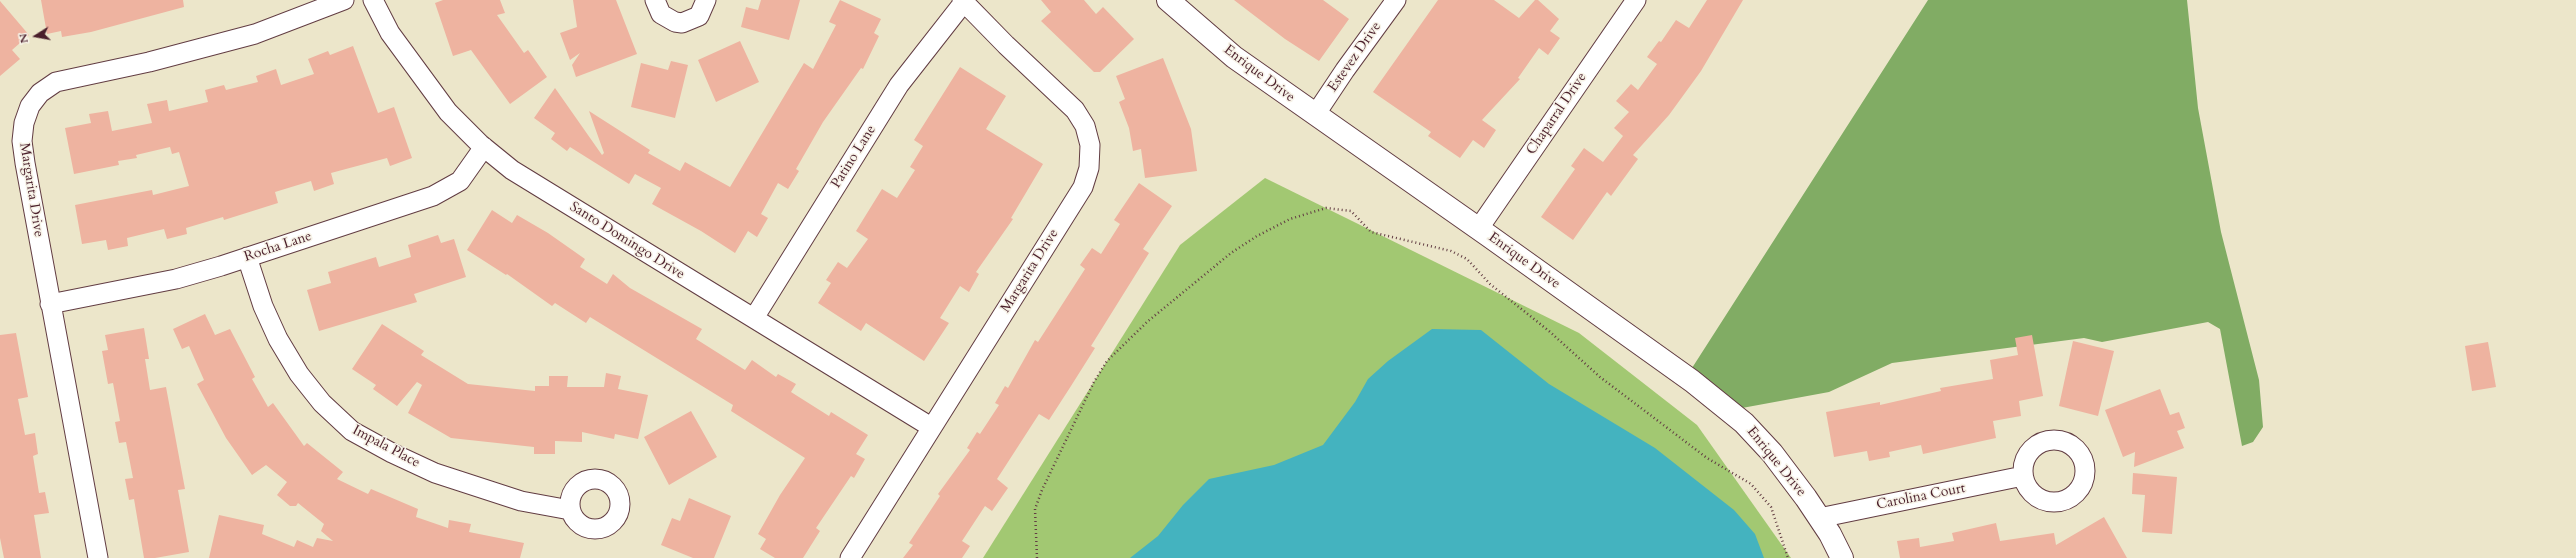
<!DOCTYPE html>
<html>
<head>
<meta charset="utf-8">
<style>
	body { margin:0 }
	#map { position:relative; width:2576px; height:558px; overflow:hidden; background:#ece6ca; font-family:Cardo,serif }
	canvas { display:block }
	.north { position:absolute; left:16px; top:16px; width:40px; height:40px; -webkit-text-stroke:3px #f7f3e8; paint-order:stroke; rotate:259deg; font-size:11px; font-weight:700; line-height:16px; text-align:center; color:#4a1f2b }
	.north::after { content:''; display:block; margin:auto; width:14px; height:18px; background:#4a1f2b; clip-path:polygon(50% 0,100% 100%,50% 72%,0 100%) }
</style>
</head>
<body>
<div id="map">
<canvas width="2576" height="558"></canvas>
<div class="north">N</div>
</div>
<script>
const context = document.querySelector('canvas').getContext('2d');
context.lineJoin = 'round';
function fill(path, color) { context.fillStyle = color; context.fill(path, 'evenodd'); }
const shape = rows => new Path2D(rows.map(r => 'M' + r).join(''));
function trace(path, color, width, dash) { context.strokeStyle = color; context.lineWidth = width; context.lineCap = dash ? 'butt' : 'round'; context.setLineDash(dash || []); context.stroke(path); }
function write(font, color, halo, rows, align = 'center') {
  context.font = font + ' Cardo,serif'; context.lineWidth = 3; context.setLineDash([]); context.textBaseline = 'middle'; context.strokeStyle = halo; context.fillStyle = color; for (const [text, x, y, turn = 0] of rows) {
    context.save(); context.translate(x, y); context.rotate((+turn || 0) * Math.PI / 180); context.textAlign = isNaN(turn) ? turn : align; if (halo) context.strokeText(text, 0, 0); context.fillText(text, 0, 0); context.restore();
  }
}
const green = shape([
	[1265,178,1579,333,1697,425,1791,558,983,558,1180,245]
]);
const forest = shape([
	[1928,0,2187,0,2198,108,2221,232,2259,380,2263,427,2253,442,2242,446,2220,329,2208,322,2102,342,2084,338,1892,363,1829,392,1742,408,1692,368]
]);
const water = shape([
	[1432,329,1481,330,1549,384,1655,448,1734,510,1755,534,1764,558,1130,558,1158,536,1183,505,1209,479,1274,465,1323,445,1355,402,1368,379,1388,361]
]);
const building = shape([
	[41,0,183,0,184,7,91,32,62,37,61,31,47,34],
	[443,0,500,0,505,13,497,15,524,53,528,50,547,77,510,104,471,50,453,56,435,3],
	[573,0,616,0,637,54,576,77,572,65,580,53,570,60,560,33,577,27],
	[761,0,800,0,789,40,741,27,746,7,758,10],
	[840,0,881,19,874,33,879,36,863,69,861,68,823,122,796,169,799,171,788,189,778,183,761,214,768,218,757,237,748,231,735,253,701,231,652,204,661,188,635,174,629,184,570,147,567,151,551,139,555,133,534,118,555,88,602,155,604,153,589,111,650,150,648,153,680,171,685,162,730,187,804,63,813,69,836,25,829,22],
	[1041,0,1084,0,1096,14,1103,7,1134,39,1100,72,1094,72,1041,21,1051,12],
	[1234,0,1323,0,1349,19,1319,61,1285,39],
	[1438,0,1494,0,1519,18,1535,0,1538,0,1559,19,1550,31,1560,38,1548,55,1539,48,1518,78,1520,79,1482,120,1496,130,1484,148,1473,140,1460,158,1428,136,1431,132,1373,92],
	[1707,0,1743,0,1701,71,1669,115,1633,155,1638,159,1611,196,1607,192,1573,240,1541,217,1575,169,1571,166,1584,148,1603,162,1623,136,1614,128,1629,112,1616,101,1631,84,1638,90,1657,64,1647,57,1659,41,1661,42,1676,20,1689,28],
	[0,1,29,35,12,50,20,59,0,76],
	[740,41,759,82,716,102,698,60],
	[353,46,378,113,394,107,412,158,390,166,387,158,331,173,334,184,314,191,311,181,275,192,278,203,224,220,223,217,186,228,187,234,167,239,164,229,127,238,128,246,108,250,106,240,82,244,75,205,152,190,153,195,189,186,179,152,172,154,170,147,136,155,137,158,118,161,119,165,74,174,65,128,91,123,89,114,108,111,112,131,152,123,147,104,167,100,169,111,208,102,205,90,224,85,226,90,258,82,256,76,276,69,281,85,314,74,308,59,328,51,330,55],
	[1163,58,1191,129,1197,171,1145,178,1141,149,1133,151,1129,128,1119,102,1125,99,1116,76],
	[671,61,688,65,675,118,631,107,641,63,668,70],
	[960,67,1006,96,986,129,1043,164,1011,218,1013,219,976,272,979,274,969,292,960,286,940,318,949,323,924,361,866,323,861,331,818,303,831,283,826,280,838,262,847,268,868,239,856,231,882,189,897,198,915,170,910,167,923,146,914,140],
	[1139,183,1172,206,1143,249,1149,253,1091,346,1095,348,1071,386,1049,420,1039,414,997,479,1008,488,992,511,985,506,962,541,970,546,962,558,903,558,913,545,909,543,940,496,938,494,970,450,967,448,977,432,980,434,999,405,995,403,1005,386,1008,388,1035,340,1038,342,1085,269,1080,265,1092,248,1101,254,1120,224,1114,220],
	[492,210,512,223,517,215,548,233,585,259,580,267,607,284,613,274,630,288,702,329,696,339,745,370,752,360,776,377,778,374,796,384,791,392,829,416,831,412,868,435,856,454,865,459,854,478,851,476,816,528,820,531,803,558,775,558,760,549,766,539,758,534,780,495,805,458,731,411,733,405,590,317,586,323,555,303,552,306,507,274,506,275,467,250],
	[438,235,441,243,454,239,466,277,414,294,417,302,319,331,307,290,331,283,328,272,376,257,379,267,411,257,408,245],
	[205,314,215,335,230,329,255,377,252,379,268,407,273,403,304,446,307,443,343,472,337,479,368,494,371,489,418,509,416,517,448,528,449,520,471,524,469,532,524,543,520,558,209,558,219,515,264,525,262,534,294,547,297,540,313,547,317,538,333,541,321,531,324,524,298,503,296,506,290,506,277,495,287,482,266,465,252,475,226,438,197,384,204,380,189,346,182,349,173,329],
	[382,324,424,351,421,355,468,384,535,391,535,386,549,386,549,376,568,376,567,387,604,387,606,373,621,376,618,389,648,395,638,439,615,434,614,439,582,432,582,442,555,441,555,454,534,454,534,447,451,438,408,413,422,385,417,382,397,406,373,389,376,385,352,369],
	[144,328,149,359,145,359,150,390,166,387,185,489,178,490,189,552,155,558,144,558,134,499,129,500,125,479,133,478,126,442,119,443,115,422,120,421,113,383,108,384,102,351,108,350,105,335],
	[16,333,28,397,18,399,25,435,35,433,38,454,33,456,39,493,45,492,49,513,34,515,41,558,4,558,0,538,0,335],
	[2032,335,2043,396,2019,401,2021,416,1993,421,1996,438,1923,454,1921,445,1889,452,1890,457,1869,461,1867,451,1834,457,1826,412,1880,402,1880,405,1941,391,1940,388,1993,379,1990,360,2018,355,2015,338],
	[2073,341,2114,351,2098,416,2059,406],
	[2488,342,2496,387,2472,391,2465,346],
	[2160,389,2170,415,2179,412,2185,428,2177,431,2184,448,2134,467,2135,452,2123,457,2105,410],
	[691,411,717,457,669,485,644,437],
	[2133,473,2177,477,2172,534,2142,532,2145,495,2132,494],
	[689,498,731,516,714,558,693,558,661,545,672,518,680,521],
	[2104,517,2127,558,1900,558,1897,541,1919,538,1920,547,1954,541,1952,533,1996,523,2000,541,2054,533,2056,545]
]);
const path = shape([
	[1037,558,1035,509,1042,490,1094,382,1107,361,1147,322,1231,253,1257,236,1290,219,1326,208,1351,211,1371,232,1451,251,1467,259,1490,284,1549,331,1600,377,1707,458,1751,484,1771,507,1788,558]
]);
const street = shape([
	[373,0,390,33,448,112,480,144,512,170,931,427],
	[655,0,661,14,675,22,682,23,699,16,706,0],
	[1315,115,1345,70,1396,0],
	[1479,228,1636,0],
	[247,257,263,306,278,339,299,374,322,403,352,431,392,453,435,473,521,501,570,510],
	[50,304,176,279,221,266,433,196,460,181,484,147],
	[754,318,899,85,964,2],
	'2023 471a31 31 0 1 1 62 0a31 31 0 1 1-62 0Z',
	'570 504a25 25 0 1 1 50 0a25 25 0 1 1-50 0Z',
	[1819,518,2023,476],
	[98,558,25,163,22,141,24,123,30,106,40,93,56,82,149,62,255,34,344,0],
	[850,558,1083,187,1089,168,1090,145,1085,126,1075,110,1006,45,962,0]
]);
const secondary = shape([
	[1168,0,1234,57,1489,236,1692,381,1744,423,1772,453,1806,498,1830,534,1842,558]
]);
const streetNames = [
	["Estevez Drive",1355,57,-55],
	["Enrique Drive",1259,74,37],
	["Chaparral Drive",1557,114,-56],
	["Patino Lane",854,157,-58],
	["Margarita Drive",31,190,81],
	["Santo Domingo Drive",627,241,32],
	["Rocha Lane",278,247,-18],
	["Enrique Drive",1524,261,36],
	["Margarita Drive",1030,271,-58],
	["Impala Place",386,447,28],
	["Enrique Drive",1776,462,51],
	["Carolina Court",1921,497,-11]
];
fill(green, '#a2c872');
fill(forest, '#81ac64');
fill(water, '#44b3bf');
fill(building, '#eeb3a0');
trace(street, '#623d43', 21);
trace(secondary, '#623d43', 24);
trace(path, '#623d43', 2.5, [1, 3]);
trace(street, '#fff', 19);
trace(secondary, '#fff', 22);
write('14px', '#4a1f2b', '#f7f3e8', streetNames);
</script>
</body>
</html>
